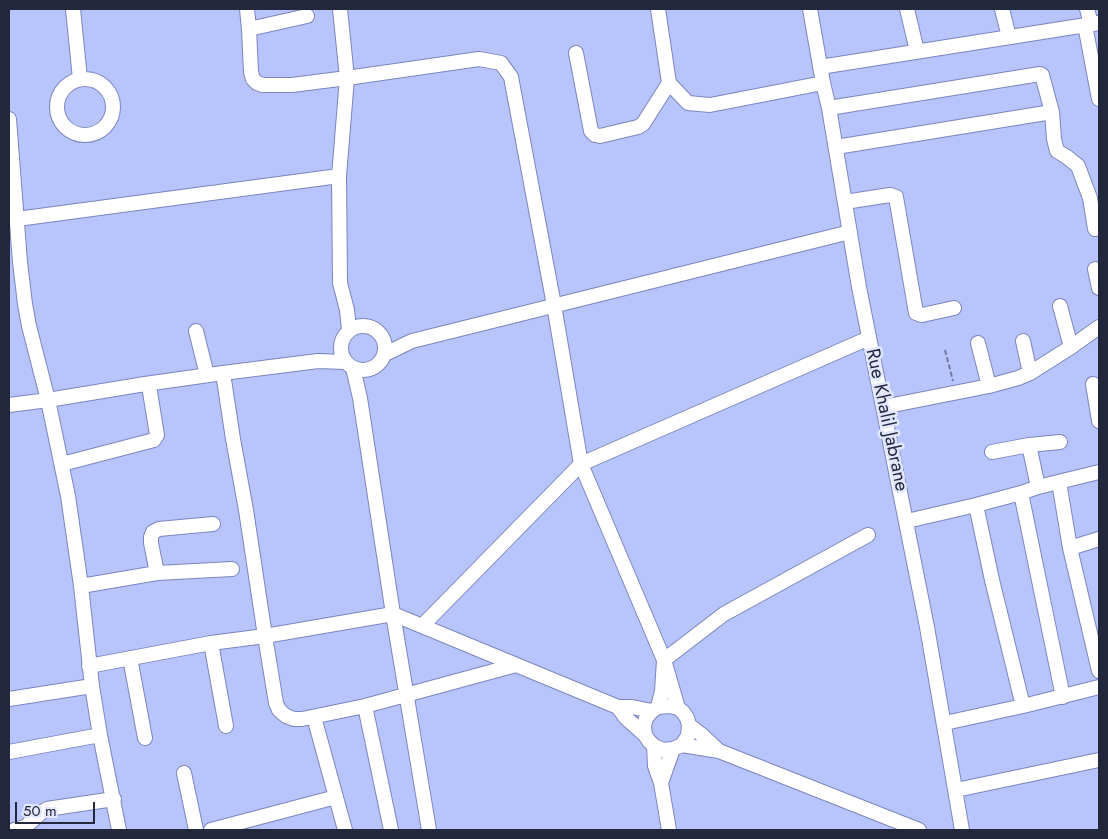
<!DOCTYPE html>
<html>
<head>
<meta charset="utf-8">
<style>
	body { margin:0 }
	#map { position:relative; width:1108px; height:839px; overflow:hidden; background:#b8c4fc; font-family:Jost,sans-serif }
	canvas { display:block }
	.frame { position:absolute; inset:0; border:10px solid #23273c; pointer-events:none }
	.scale { position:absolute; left:15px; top:802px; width:80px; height:22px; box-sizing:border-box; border:2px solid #23273c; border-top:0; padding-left:6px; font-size:15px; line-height:18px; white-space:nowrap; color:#23273c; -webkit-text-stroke:4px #e1e7fe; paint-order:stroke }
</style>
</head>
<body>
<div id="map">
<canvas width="1108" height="839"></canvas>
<div class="frame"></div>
<div class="scale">50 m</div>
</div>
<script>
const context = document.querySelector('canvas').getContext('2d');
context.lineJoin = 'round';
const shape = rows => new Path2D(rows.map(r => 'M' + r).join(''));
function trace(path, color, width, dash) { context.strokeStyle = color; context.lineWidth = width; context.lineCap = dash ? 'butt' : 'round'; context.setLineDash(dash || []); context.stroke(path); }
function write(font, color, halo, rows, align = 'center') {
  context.font = font + ' Jost,sans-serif'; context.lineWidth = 5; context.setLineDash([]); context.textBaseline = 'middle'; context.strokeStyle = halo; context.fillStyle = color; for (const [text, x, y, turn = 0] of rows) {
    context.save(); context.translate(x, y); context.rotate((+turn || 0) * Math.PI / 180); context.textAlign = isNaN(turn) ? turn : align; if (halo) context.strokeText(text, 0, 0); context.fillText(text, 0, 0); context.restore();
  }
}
const path = shape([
	[945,350,953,381]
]);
const minor = shape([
	[73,9,80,79],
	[247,9,249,29,251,72,253,79,257,83,263,85,292,85,347,78,340,9],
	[658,9,669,83,688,103,710,105,823,83],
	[810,9,823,83,829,108,859,287,927,627,962,830],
	[907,9,917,51],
	[1002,9,1009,37],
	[1087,9,1091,24],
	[1085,25,1099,99],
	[249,29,307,16],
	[576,53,591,131,595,135,600,136,638,127,643,124,669,83],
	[820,67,1099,23],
	'57 107a28 28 0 1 1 56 0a28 28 0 1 1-56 0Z',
	[829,108,1040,74,1042,75,1052,112,1054,139,1057,151,1067,157,1078,166,1090,198,1095,229],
	[9,119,20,262,25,304,29,326,48,400,68,496,81,586,92,686,100,735,119,830],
	[836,147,1052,112],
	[845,202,890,195,896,197,916,313,922,315,954,308],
	[17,219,339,176],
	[1095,269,1099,288],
	[1060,306,1071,347],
	'341 348a22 22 0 1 1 44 0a22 22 0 1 1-44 0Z',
	[349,330,347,310,340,283,339,176,347,78,479,59,501,63,511,77,554,305,581,464,664,660,678,708],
	[196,331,207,375],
	[1023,341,1030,373],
	[978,343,989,386],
	[385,354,412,341,850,232],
	[353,368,360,398,393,614,429,830],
	[223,373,318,361,345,362],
	[1093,384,1099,421],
	[9,405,48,400,145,384,223,373,233,439,246,510,265,636,276,703,279,710,286,716,294,719,302,719,365,706,516,665],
	[883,407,989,386,1018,378,1030,373,1071,347,1099,327],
	[1029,445,1038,487],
	[992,452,1029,445,1060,442],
	[62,464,154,440,157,435,150,392],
	[1059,482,1070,548,1099,671],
	[1021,493,1063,697],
	[976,505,992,580,1023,706],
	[907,521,976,505,1021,493,1038,487,1099,472],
	[1070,548,1099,539],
	[157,573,151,543,151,537,153,532,159,529,213,524],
	[81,586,157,573,232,569],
	[422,626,581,464,869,338],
	[211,643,226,726],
	[130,658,145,738],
	[89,666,211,643,265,636,393,614,618,707,632,707,652,711,658,707,669,706,678,708,683,712,687,718,689,725,688,736,682,745,673,749,663,750,654,746,649,741,645,735,644,726,646,718,652,711],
	[9,699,92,686],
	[365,706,391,830],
	[618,707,625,717,645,735],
	[658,707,662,691,664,660,724,614,868,535],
	[314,717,345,830],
	[945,723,1023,706,1099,687],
	[689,725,702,735,719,751],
	[682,745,719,751,919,830],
	[654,746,655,766,661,783,669,830],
	[9,752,100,735],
	[184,773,196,830],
	[661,783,673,749],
	[956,790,1099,760],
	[14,830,25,827,42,812,47,809,114,799],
	[211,830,336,797]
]);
const streetNames = [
	["Rue Khalil Jabrane",886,420,78]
];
trace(minor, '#7b86bb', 16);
trace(path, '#727aa1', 2, [5, 2.5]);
trace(minor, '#fff', 14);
write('19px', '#23273c', '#e1e7fe', streetNames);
</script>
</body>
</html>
